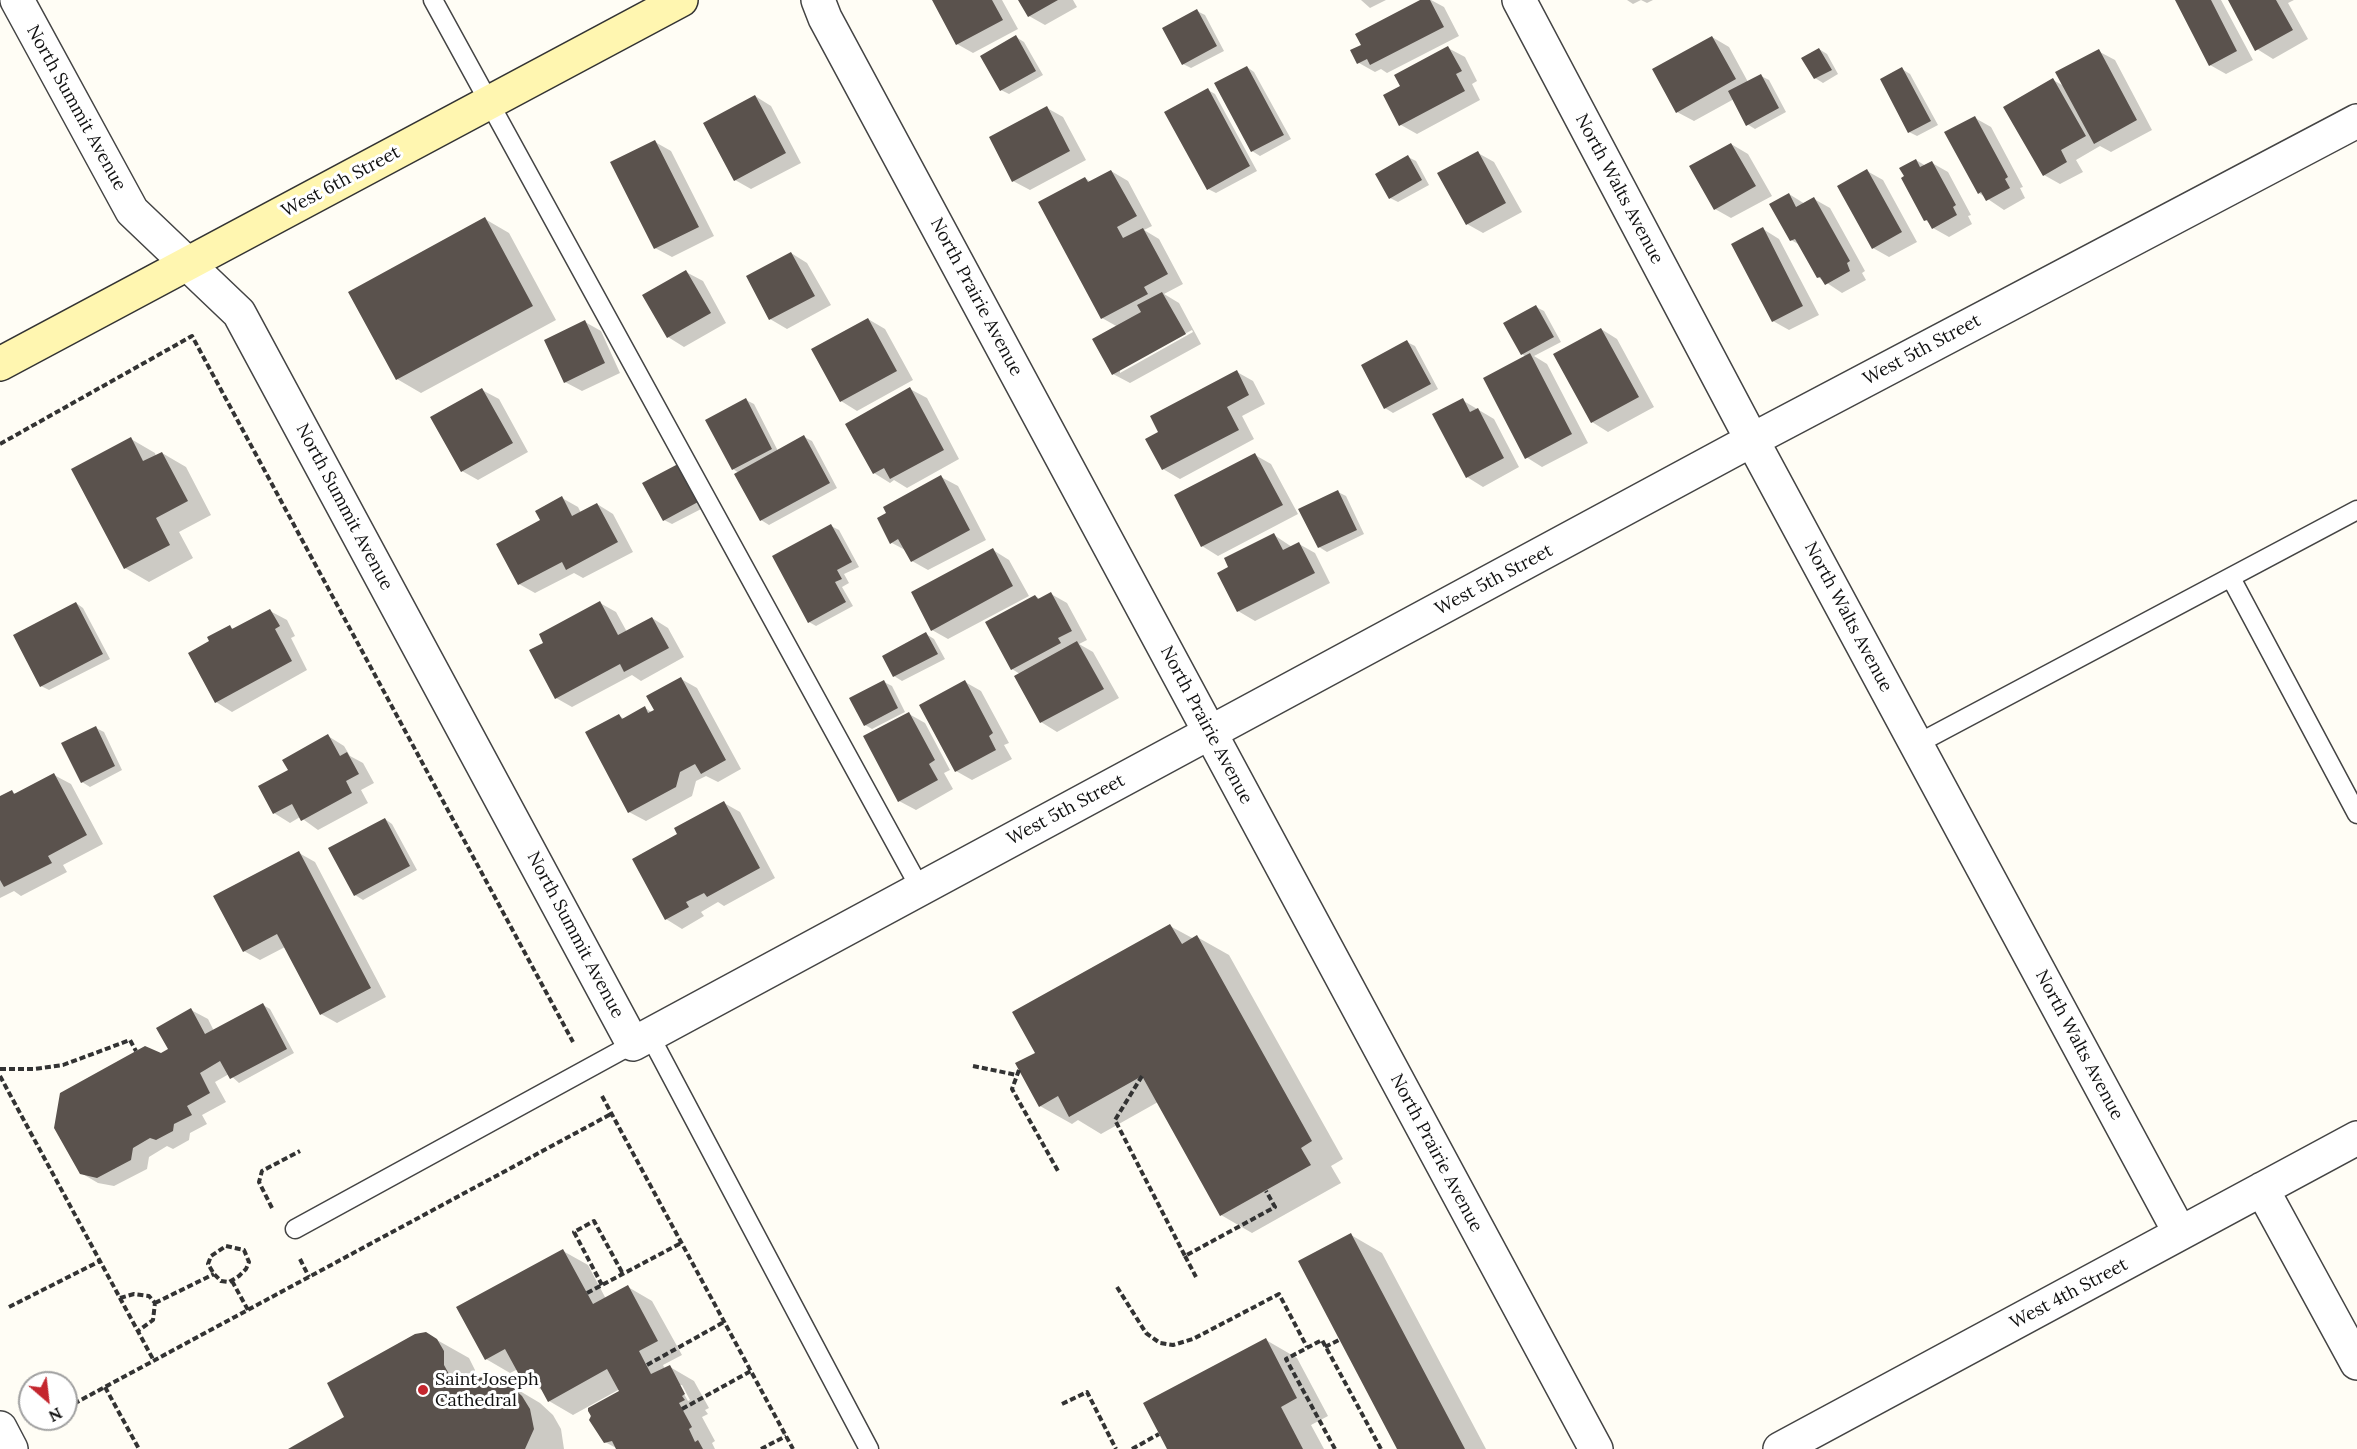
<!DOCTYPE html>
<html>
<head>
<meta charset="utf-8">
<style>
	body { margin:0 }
	#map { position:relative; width:2357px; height:1449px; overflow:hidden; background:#fffdf5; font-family:Lora,serif }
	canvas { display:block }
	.north { position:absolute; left:18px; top:1371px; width:60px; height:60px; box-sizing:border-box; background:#fff; border:2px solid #a0a0a0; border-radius:50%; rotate:152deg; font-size:16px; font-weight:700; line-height:24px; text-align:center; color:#111 }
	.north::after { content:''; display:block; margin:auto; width:21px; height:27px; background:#c4262e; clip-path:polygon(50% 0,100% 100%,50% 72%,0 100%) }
</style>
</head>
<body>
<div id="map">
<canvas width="2357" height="1449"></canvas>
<div class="north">N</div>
</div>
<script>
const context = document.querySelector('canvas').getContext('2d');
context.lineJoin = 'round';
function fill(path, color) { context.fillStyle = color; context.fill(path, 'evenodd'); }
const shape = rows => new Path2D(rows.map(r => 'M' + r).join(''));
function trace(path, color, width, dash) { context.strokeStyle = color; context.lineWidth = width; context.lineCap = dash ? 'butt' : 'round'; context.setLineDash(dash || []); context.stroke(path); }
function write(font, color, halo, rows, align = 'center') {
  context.font = font + ' Lora,serif'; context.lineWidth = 6; context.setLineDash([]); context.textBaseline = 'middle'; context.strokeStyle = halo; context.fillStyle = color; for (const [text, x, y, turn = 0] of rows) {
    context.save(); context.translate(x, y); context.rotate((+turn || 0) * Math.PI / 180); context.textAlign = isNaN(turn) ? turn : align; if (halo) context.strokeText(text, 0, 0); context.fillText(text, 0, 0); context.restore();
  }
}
const shadow = shape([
	[934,0,1002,0,1018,29,973,53,957,44],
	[1020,0,1073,0,1077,7,1045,25,1029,16],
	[1361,0,1386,0,1370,8],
	[1423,0,1431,0,1444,7,1459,36,1387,73,1381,69,1375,72,1359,63,1363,46],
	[1627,0,1641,0,1633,4],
	[1641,0,1653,0,1647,3],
	[2176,0,2221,0,2253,60,2226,74,2210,65],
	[2230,0,2294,0,2288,3,2308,39,2273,59,2257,49],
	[1197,11,1205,15,1224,51,1191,68,1183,64],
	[1016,37,1024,42,1043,75,1009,94,1001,90],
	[1712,37,1729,47,1748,82,1761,76,1769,80,1786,112,1755,129,1747,124,1734,99,1694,121,1677,112],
	[1448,48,1465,57,1477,81,1472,84,1480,100,1417,134,1401,125,1402,86],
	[1819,49,1827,54,1838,74,1823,83,1815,78],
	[2098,51,2115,60,2152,130,2111,152,2100,146,2076,160,2083,172,2060,184,2044,175,2053,80,2064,86],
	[1247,67,1254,72,1291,139,1260,156,1252,151],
	[1902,69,1910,74,1938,125,1917,136,1909,132],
	[1208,90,1215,94,1257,171,1216,193,1208,189],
	[755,96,771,106,801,163,751,189,735,180],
	[1047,108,1063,117,1086,160,1030,190,1013,181],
	[1975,118,1991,127,2023,187,2020,188,2025,198,2004,210,1979,193],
	[655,142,671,151,714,236,672,257,655,248],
	[1731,144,1748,154,1772,196,1731,218,1715,209],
	[1478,153,1494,162,1522,212,1483,233,1467,224],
	[1408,157,1416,161,1429,185,1398,202,1390,198],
	[1916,160,1926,166,1932,163,1948,172,1971,215,1968,216,1972,224,1949,237,1933,228,1926,220],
	[1111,171,1128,181,1152,226,1144,230,1159,239,1183,284,1164,294,1179,303,1201,344,1130,383,1113,374,1118,327,1102,318,1085,178,1091,182],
	[1192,330,1193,332,1120,373,1120,369],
	[1867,171,1883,180,1917,242,1889,257,1873,248],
	[1789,194,1805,204,1814,199,1830,208,1865,271,1862,273,1866,280,1842,293,1818,277,1800,245,1791,240],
	[485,219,509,233,556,320,421,393,397,379],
	[1763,229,1779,239,1819,315,1789,330,1773,321],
	[791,253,807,263,831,305,787,329,770,319,748,277],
	[686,272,703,281,726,323,684,347,668,337],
	[1536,307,1544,311,1561,342,1534,356,1547,364,1588,443,1542,467,1526,457,1526,357,1522,354],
	[868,319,885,329,913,380,857,411,841,401],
	[585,322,601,331,620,373,582,391,565,382],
	[1601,329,1617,339,1654,407,1608,432,1592,422],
	[1407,342,1415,346,1438,389,1393,413,1385,408],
	[1237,372,1253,381,1265,404,1242,416,1254,439,1180,479,1163,469,1160,432],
	[910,389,927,398,959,459,907,488,894,480,890,483,874,473],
	[482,390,499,399,528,452,478,480,462,471],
	[746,400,754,404,778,451,804,437,812,441,837,488,769,525,761,520,739,473,733,469],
	[1462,400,1494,419,1519,467,1483,487,1467,477],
	[131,439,155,453,156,456,162,453,186,467,211,515,179,532,193,558,149,582,125,568],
	[1255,455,1271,464,1298,514,1218,556,1202,546],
	[677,465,705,507,672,524,664,520],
	[941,477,958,486,986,540,928,570,912,561,907,551,892,543],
	[1338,492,1346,496,1364,534,1327,552,1319,547],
	[562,498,578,507,581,513,597,504,613,514,633,552,583,578,574,573,535,593,519,584,542,521],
	[831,526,839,530,859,567,844,574,849,583,842,587,853,606,816,626,809,622],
	[1274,535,1292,547,1299,544,1315,553,1330,583,1255,621,1238,611],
	[993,550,1009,560,1029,596,948,639,932,630],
	[1051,594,1067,603,1087,640,1079,644,1093,652,1119,698,1057,732,1041,722,1020,674,1012,669,1035,596,1040,599],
	[76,603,83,608,110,659,49,690,41,686],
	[600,603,616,612,627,632,652,618,668,628,684,657,641,681,632,675,572,707,556,698,545,643],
	[270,611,287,620,295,636,291,638,307,670,232,712,216,702,211,642,230,627,235,630],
	[926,634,934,639,945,659,902,681,894,676],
	[681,679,697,688,741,769,718,782,706,776,696,781,692,796,646,821,629,812,619,716,625,719,645,708,653,713],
	[884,682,892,686,905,712,872,729,865,725],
	[965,682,981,691,1009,743,1004,745,1012,759,972,780,956,771],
	[909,714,925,723,950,770,944,773,953,789,916,810,899,801],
	[96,728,104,732,122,770,90,787,82,782],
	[328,736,344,746,350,756,363,763,374,783,361,790,368,803,318,830,300,817,290,823,274,813,290,770],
	[54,775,71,784,103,844,63,865,67,872,21,896,14,891,0,898,0,798,12,792,16,794],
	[724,803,740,812,775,878,724,906,718,902,701,912,704,916,682,929,666,919,679,835],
	[385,819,392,824,417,870,363,900,355,895],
	[299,853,315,862,386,997,337,1023,321,1014,285,947,260,960,244,951],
	[1170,926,1194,939,1197,937,1229,955,1343,1159,1331,1166,1341,1183,1252,1233,1221,1215,1158,1102,1101,1134,1078,1120,1072,1124,1040,1106,1037,1053],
	[263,1005,270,1009,294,1053,239,1083,229,1074,215,1082,226,1102,202,1115,207,1124,190,1133,189,1140,173,1149,167,1146,149,1157,147,1169,114,1186,98,1183,81,1173,161,1054,170,1049,191,1010,208,1019,214,1031],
	[1351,1235,1382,1253,1486,1449,1398,1449],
	[563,1251,588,1265,606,1299,628,1287,652,1301,682,1355,663,1365,665,1369,670,1367,694,1381,709,1408,705,1410,708,1414,702,1417,715,1441,712,1443,715,1449,618,1449,605,1442,591,1420,590,1409,621,1392,620,1389,573,1415,549,1401,544,1391,525,1381,518,1369,510,1373,486,1359],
	[679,1385,682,1385,690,1400,688,1401],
	[437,1340,469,1358,475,1370,475,1379,508,1384,540,1403,553,1415,561,1429,564,1449,291,1449,346,1418],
	[1266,1340,1297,1358,1328,1416,1311,1425,1324,1449,1169,1449]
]);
const building = shape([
	[932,0,992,0,1003,20,956,45],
	[1018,0,1058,0,1028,17],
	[1420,0,1430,0,1444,27,1370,65,1367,59,1357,64,1350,50,1361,45,1355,34],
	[2175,0,2211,0,2237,51,2209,66],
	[2228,0,2276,0,2293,30,2255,51],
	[1197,9,1217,46,1182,65,1162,28],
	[1016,35,1036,71,1000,91,980,56],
	[1712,36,1736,79,1676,113,1652,69],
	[1448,46,1462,71,1456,74,1465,91,1399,126,1383,95,1400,86,1394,75],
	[1819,48,1832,70,1814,79,1801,58],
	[2099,49,2137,120,2094,144,2055,72],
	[1247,66,1284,135,1251,152,1214,83],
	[1902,67,1931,121,1908,133,1880,79],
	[1761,74,1779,108,1746,126,1728,91],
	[2053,78,2086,136,2061,150,2067,162,2043,176,2003,107],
	[1208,88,1250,166,1207,190,1164,112],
	[755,95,786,153,734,181,703,123],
	[1047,106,1070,151,1012,182,989,137],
	[1975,116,2008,177,2005,179,2010,188,1986,201,1981,192,1978,194,1944,132],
	[655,140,699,227,654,249,610,162],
	[1731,143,1756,186,1714,210,1689,166],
	[1478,151,1506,203,1466,225,1437,173],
	[1408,155,1422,180,1389,199,1375,174],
	[1916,159,1920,167,1932,161,1956,205,1953,207,1957,215,1932,229,1927,220,1924,221,1901,178,1904,176,1899,168],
	[1867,169,1902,232,1872,249,1837,186],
	[1111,170,1137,216,1117,227,1123,238,1143,228,1168,274,1144,287,1148,294,1101,319,1038,202,1085,177,1088,182],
	[1789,193,1796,207,1814,197,1850,261,1847,263,1850,271,1825,285,1820,277,1817,278,1795,239,1790,241,1769,204],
	[485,217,533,306,396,380,348,292],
	[1763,227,1803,306,1772,322,1731,244],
	[791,252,815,296,769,320,746,276],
	[686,270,711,313,667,338,642,295],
	[1162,292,1186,334,1112,375,1092,339,1141,312,1137,305],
	[1536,305,1554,337,1521,355,1503,323],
	[868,318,897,371,840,402,811,349],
	[585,320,605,363,564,383,544,340],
	[1601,328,1639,397,1591,423,1553,354],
	[1407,340,1431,384,1384,409,1361,365],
	[1530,353,1572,434,1525,459,1483,378],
	[1237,370,1249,395,1227,407,1239,430,1162,470,1145,439,1158,432,1150,416],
	[910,387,944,450,890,479,884,468,873,474,845,424],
	[482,388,513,443,461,472,430,417],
	[746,398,772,449,732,470,705,420],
	[1463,398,1470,412,1478,408,1504,458,1466,478,1432,414],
	[804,435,830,483,760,521,734,474],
	[131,437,143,461,162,452,188,501,156,518,170,545,124,569,71,469],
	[1255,453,1283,505,1201,547,1174,495],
	[678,464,698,502,663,521,642,483],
	[941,475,970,530,911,562,898,539,890,544,877,518,886,513,883,507],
	[1338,490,1357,530,1318,548,1298,509],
	[562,496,572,516,597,503,618,542,566,570,562,562,518,585,496,544,540,520,535,511],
	[831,524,852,562,837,570,842,579,835,582,846,602,808,623,772,556],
	[1274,533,1283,550,1299,542,1315,573,1237,612,1217,573,1228,567,1224,558],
	[993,548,1013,586,931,631,911,592],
	[1051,592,1072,631,1058,638,1061,643,1011,670,985,622,1035,595,1038,599],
	[600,601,618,635,652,617,669,648,624,672,620,664,555,699,529,650,543,643,539,634],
	[76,602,103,654,40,687,13,635],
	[270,609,280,626,275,629,292,661,215,703,188,653,209,641,207,637,230,625,232,629],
	[926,632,938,654,893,677,882,656],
	[1077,641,1104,689,1040,723,1014,676],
	[681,677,726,760,701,774,695,764,680,772,676,787,628,813,585,732,619,714,622,719,645,706,648,713,654,710,646,696],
	[884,680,898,708,864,726,849,698],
	[965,680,993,733,989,736,996,750,955,772,919,705],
	[909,712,935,760,929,764,938,780,898,802,863,736],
	[96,726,115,766,81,783,61,743],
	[328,734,340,756,347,752,359,774,346,781,352,793,301,821,292,804,273,814,258,786,288,770,282,760],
	[54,773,87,835,48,856,52,863,4,887,0,880,0,796,12,790,14,794],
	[724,801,760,868,707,897,704,893,686,902,689,907,665,920,632,859,677,834,674,828],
	[385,818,410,866,354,896,328,848],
	[299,851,371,988,320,1015,277,934,243,952,213,896],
	[1170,924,1182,944,1197,935,1312,1141,1301,1148,1311,1165,1220,1216,1142,1076,1069,1117,1058,1096,1039,1107,1015,1063,1035,1053,1012,1012],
	[263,1003,287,1049,230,1079,220,1061,200,1073,210,1093,187,1106,192,1115,174,1124,173,1131,156,1140,150,1138,133,1148,131,1160,97,1178,80,1174,54,1128,60,1093,145,1046,161,1053,168,1049,156,1028,191,1008,205,1034],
	[1351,1233,1354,1239,1465,1449,1397,1449,1298,1261],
	[563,1249,593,1304,628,1285,658,1341,639,1351,651,1374,670,1365,685,1394,682,1396,685,1400,679,1403,692,1427,689,1429,695,1442,698,1440,703,1449,616,1449,612,1441,604,1443,589,1420,591,1416,588,1411,588,1408,619,1391,607,1369,548,1402,534,1376,523,1382,505,1349,485,1360,456,1307],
	[426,1332,437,1339,444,1351,444,1365,455,1385,470,1377,492,1378,508,1383,522,1396,530,1409,534,1429,525,1449,288,1449,344,1417,327,1383,415,1334],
	[1266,1338,1297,1398,1281,1407,1303,1449,1167,1449,1143,1403]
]);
const path = shape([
	[0,444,192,336,573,1042],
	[973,1066,1017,1075],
	[0,1069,34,1069,63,1065,130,1040,136,1051],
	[1019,1070,1012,1089,1058,1171],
	[0,1076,154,1361],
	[1142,1076,1115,1120,1185,1256,1275,1207,1266,1191],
	[602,1096,793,1449],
	[272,1208,259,1182,262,1171,300,1151],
	[226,1246,244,1250,249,1262,246,1269,239,1276,229,1282,221,1281,214,1274,208,1264,211,1256,226,1246],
	[1185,1256,1196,1277],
	[300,1259,309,1277],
	[232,1281,248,1310],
	[602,1285,574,1232,594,1221,623,1274],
	[1117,1287,1146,1333,1160,1343,1173,1345,1193,1339,1279,1294,1307,1347],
	[587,1293,681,1243],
	[120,1298,134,1294,149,1296,155,1303,153,1320,138,1331],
	[155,1303,214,1274],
	[9,1307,100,1261],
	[1325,1347,1339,1340],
	[647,1365,724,1322],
	[105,1387,139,1449],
	[1062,1404,1087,1392,1116,1449],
	[66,1408,611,1114],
	[682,1409,751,1371],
	[761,1449,786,1436],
	[1132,1449,1159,1434],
	[1335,1449,1286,1359,1322,1340,1381,1449]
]);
const service = shape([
	[433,0,920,888],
	[2231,578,2357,814],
	[1917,744,2357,510],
	[649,1034,869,1449],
	[295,1229,633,1044]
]);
const minor = shape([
	[17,0,132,211,239,313,633,1044,1752,440,2357,121],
	[1519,0,1752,440,2180,1233],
	[2262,1189,2357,1363],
	[0,1428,11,1449],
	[1780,1449,2357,1138]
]);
const tertiary = shape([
	[818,0,825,18,1596,1449]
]);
const secondary = shape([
	[0,364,681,0]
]);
const markers = [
	[423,1390,6,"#c4262e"]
];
const streetNames = [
	["North Summit Avenue",76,108,61],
	["West 6th Street",341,182,-28],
	["North Walts Avenue",1619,189,62],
	["North Prairie Avenue",976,297,62],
	["West 5th Street",1922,350,-28],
	["North Summit Avenue",344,507,62],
	["West 5th Street",1494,580,-28],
	["North Walts Avenue",1848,617,62],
	["North Prairie Avenue",1206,725,62],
	["West 5th Street",1066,810,-28],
	["North Summit Avenue",575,935,62],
	["North Walts Avenue",2079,1045,62],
	["North Prairie Avenue",1436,1153,62],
	["West 4th Street",2069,1294,-28]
];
const poiNames = [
	["Saint Joseph",435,1380],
	["Cathedral",435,1401]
];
fill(shadow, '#0003');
fill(building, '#5a524d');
trace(service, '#444', 21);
trace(minor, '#444', 36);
trace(tertiary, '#444', 36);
trace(secondary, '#333', 36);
trace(path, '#333', 4, [6, 3]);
trace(service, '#fff', 18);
trace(minor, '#fff', 33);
trace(tertiary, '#fff', 33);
trace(secondary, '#fff6b0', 33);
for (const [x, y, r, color] of markers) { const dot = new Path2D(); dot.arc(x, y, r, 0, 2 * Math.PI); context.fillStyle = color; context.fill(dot); trace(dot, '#fff', 2); }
write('18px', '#111', '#fff', streetNames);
write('18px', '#111', '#fff', poiNames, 'left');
</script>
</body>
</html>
